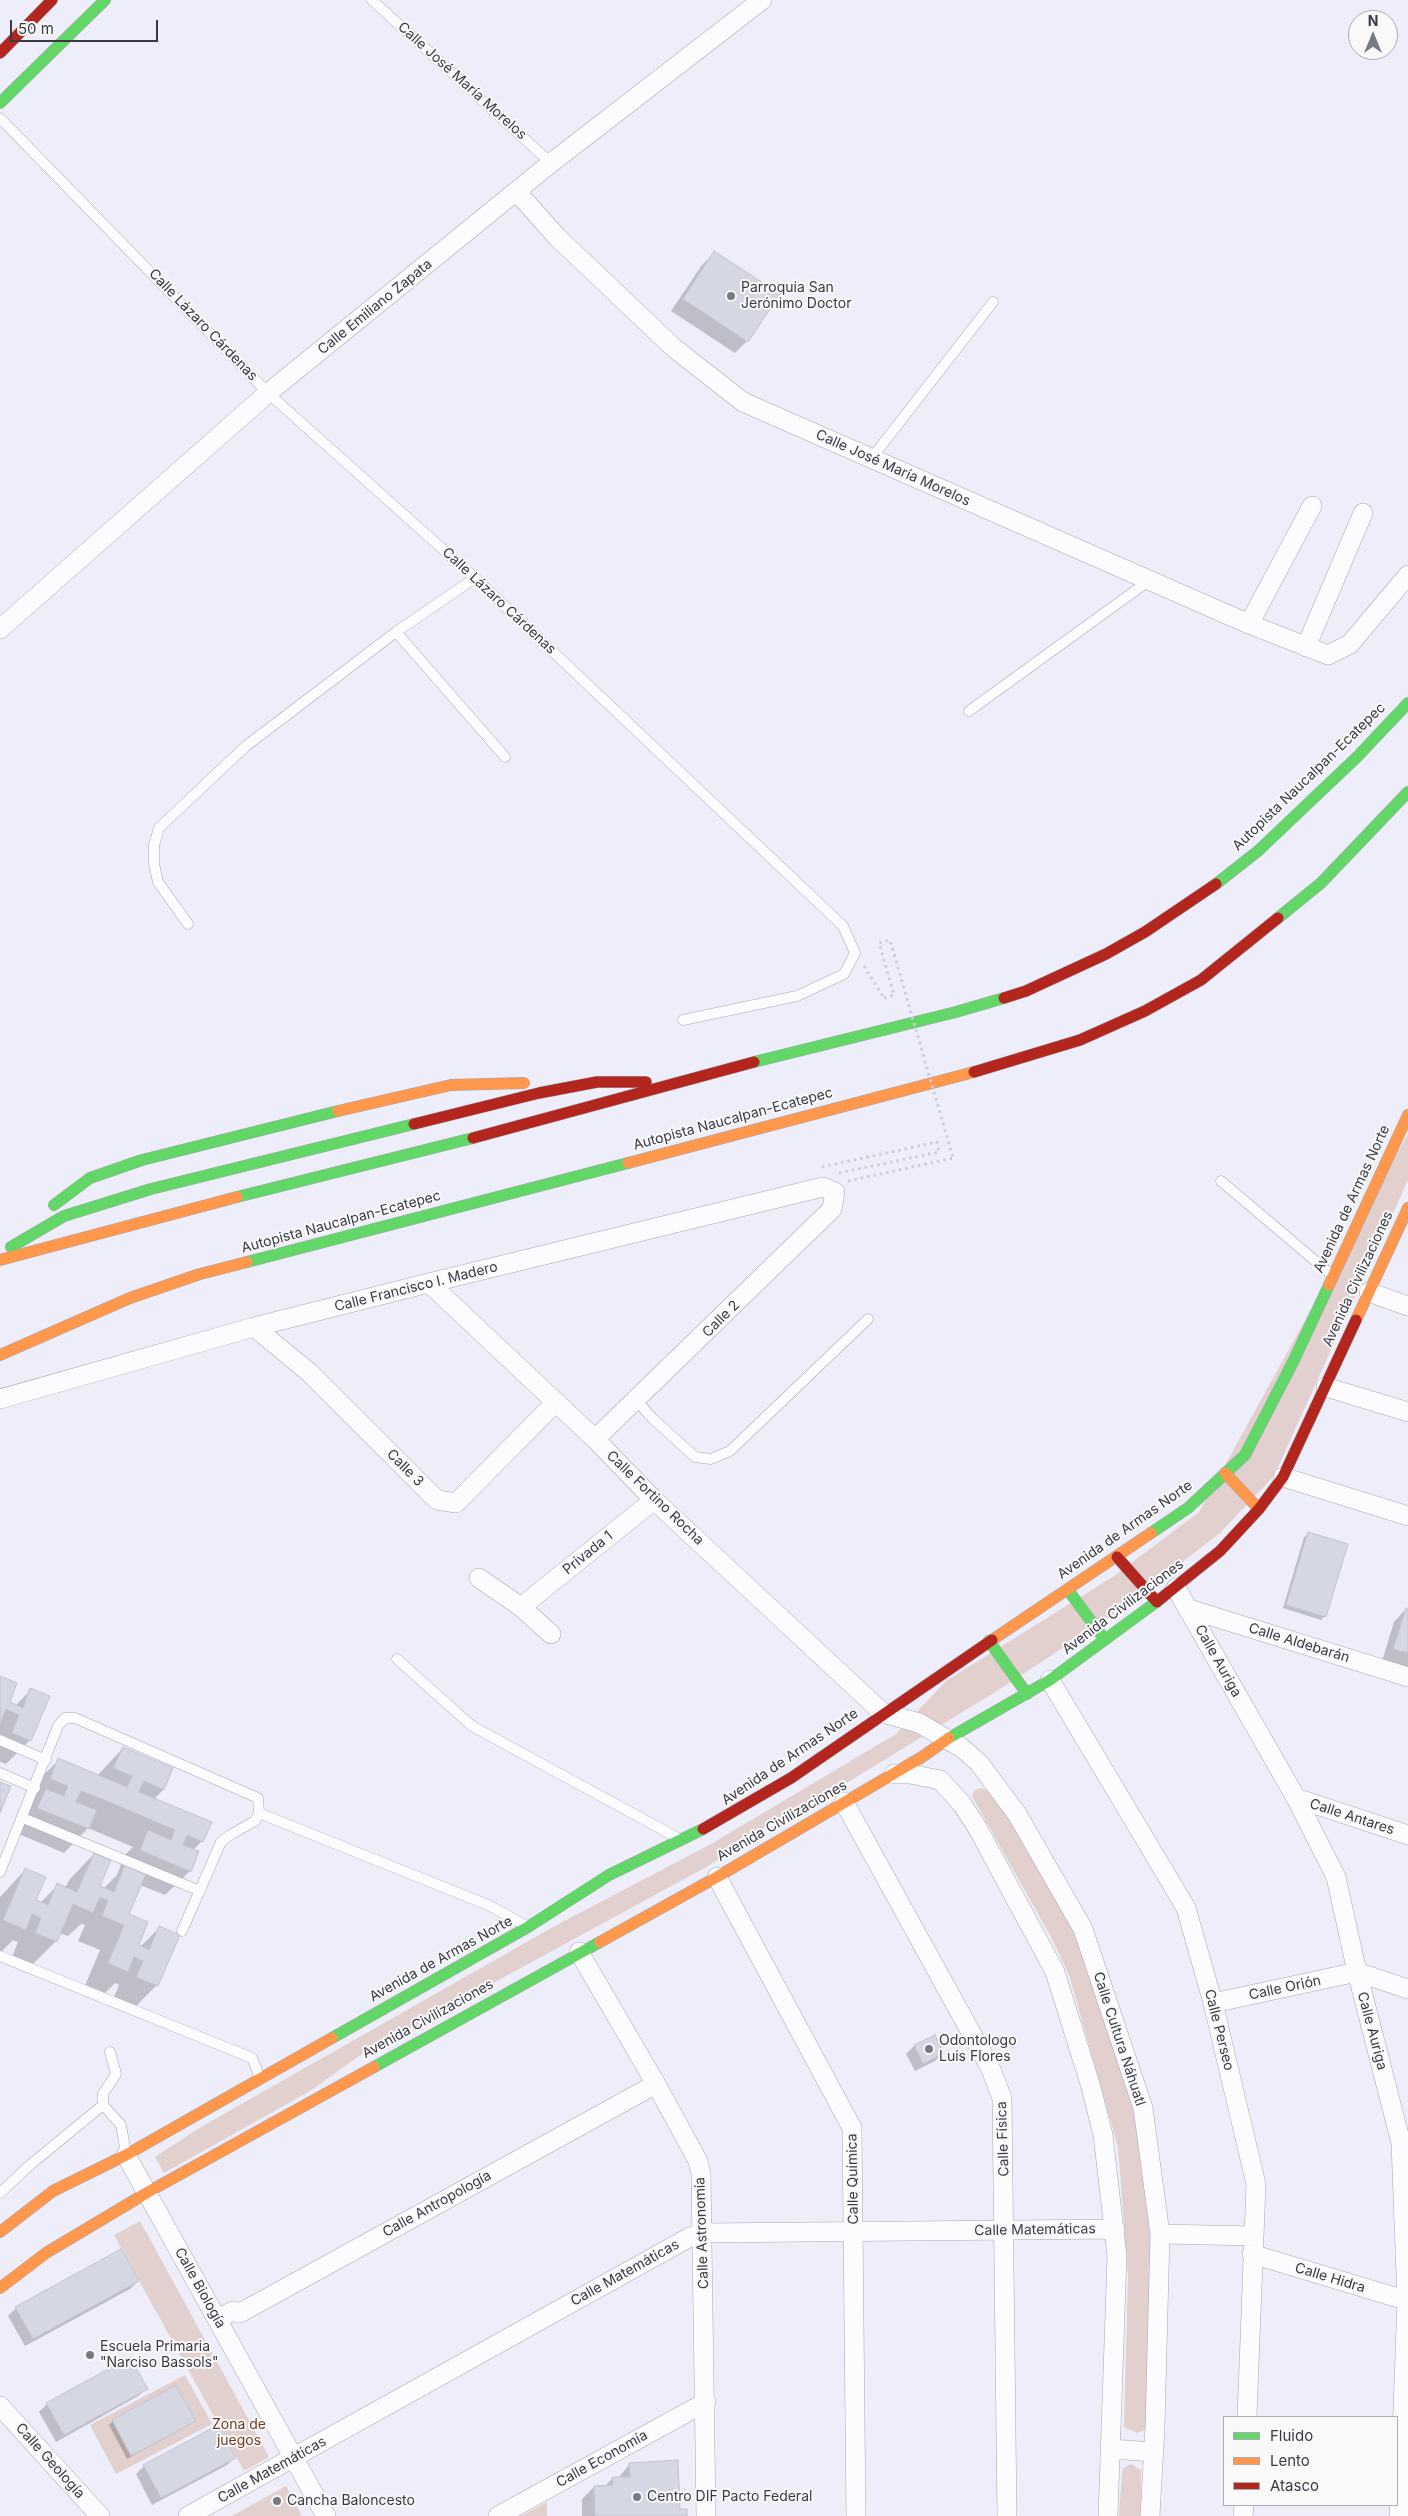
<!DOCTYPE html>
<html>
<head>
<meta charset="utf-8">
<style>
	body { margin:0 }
	#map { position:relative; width:1408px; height:2516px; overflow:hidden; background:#edeef9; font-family:Inter,sans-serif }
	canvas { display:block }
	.legend { position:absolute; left:1223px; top:2416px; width:175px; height:90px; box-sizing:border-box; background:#f9f9f9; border:1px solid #acadb2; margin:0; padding:6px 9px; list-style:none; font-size:15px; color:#383a47 }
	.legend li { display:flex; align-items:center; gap:10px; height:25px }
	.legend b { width:25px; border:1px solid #acadb2 }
	.north { position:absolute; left:1348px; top:10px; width:50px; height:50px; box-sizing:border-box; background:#f9f9f9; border:1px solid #acadb2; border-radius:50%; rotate:0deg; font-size:14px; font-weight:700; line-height:20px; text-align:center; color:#383a47 }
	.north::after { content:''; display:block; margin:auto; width:18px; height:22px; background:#777985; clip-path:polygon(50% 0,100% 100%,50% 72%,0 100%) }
	.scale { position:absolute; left:10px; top:20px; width:148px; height:22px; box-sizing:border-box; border:2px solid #383a47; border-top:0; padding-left:6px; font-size:15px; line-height:18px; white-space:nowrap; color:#383a47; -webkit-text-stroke:4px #f9f9f9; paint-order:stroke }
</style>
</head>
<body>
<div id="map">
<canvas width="1408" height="2516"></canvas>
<ul class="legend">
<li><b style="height:6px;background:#63d668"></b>Fluido</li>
<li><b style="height:6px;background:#ff974d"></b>Lento</li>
<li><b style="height:6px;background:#b3261e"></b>Atasco</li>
</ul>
<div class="north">N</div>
<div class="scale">50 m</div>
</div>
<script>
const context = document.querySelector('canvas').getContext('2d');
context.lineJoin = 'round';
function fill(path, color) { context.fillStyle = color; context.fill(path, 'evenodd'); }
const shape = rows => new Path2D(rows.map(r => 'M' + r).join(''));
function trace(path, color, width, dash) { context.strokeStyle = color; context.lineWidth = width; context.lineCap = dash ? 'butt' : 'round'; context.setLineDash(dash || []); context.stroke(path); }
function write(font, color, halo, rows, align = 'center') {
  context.font = font + ' Inter,sans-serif'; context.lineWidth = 4; context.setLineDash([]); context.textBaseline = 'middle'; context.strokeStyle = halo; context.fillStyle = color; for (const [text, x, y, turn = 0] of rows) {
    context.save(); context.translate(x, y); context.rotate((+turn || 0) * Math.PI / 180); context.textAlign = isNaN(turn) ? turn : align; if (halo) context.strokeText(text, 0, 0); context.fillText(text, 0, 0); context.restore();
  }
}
const green = shape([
	[1408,1134,1408,1180,1274,1476,1220,1533,1116,1613,1000,1689,840,1787,764,1828,710,1865,359,2056,310,2091,164,2173,155,2157,201,2127,553,1927,711,1844,896,1734,946,1681,1114,1576,1199,1512],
	[981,1788,989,1790,1010,1819,1076,1935,1135,2108,1149,2199,1152,2261,1148,2429,1137,2433,1124,2427,1128,2276,1118,2147,1069,1975,1052,1939,972,1796,975,1790],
	[140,2221,269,2457,244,2471,114,2235],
	[185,2375,212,2424,116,2474,90,2425],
	[1131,2464,1141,2470,1141,2516,1119,2516,1122,2473,1124,2468],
	[286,2486,302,2516,232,2516],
	[547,2502,547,2516,521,2516]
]);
const shadow = shape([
	[714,253,747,341,735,353,671,311,702,265],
	[1308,1534,1325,1616,1321,1620,1283,1608,1304,1537],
	[1406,1609,1408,1610,1408,1669,1382,1661,1394,1622],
	[0,1677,8,1703,15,1706,31,1690,30,1740,6,1764,0,1762],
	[123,1748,163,1790,154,1799,202,1841,193,1850,190,1871,165,1895,140,1885,127,1915,137,1946,140,1947,159,1928,157,1985,133,2009,112,2001,119,1985,115,1983,103,1995,84,1988,100,1950,78,1941,85,1925,81,1924,68,1936,59,1933,56,1941,31,1966,12,1957,18,1942,13,1940,0,1953,0,1897,25,1870,35,1900,40,1903,58,1885,65,1888,70,1879,94,1854,98,1887,103,1889,117,1875,124,1856,133,1847,88,1828,64,1853,14,1832,34,1784,59,1760,97,1776],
	[934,2036,943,2053,935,2061,915,2071,906,2054,914,2046],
	[138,2281,130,2289,25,2346,8,2316,16,2308],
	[146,2388,138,2396,56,2442,39,2412,47,2404],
	[113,2421,195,2421,127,2459,109,2425],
	[235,2457,227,2465,152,2505,136,2474,144,2466],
	[630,2464,679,2510,686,2516,582,2516,582,2499,594,2487,605,2486,613,2478,618,2478]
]);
const building = shape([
	[714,251,780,294,748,342,683,299,714,251],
	[1308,1532,1348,1544,1326,1617,1286,1605,1308,1532],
	[1406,1608,1408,1609,1408,1653,1393,1649,1406,1608],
	[0,1676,17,1683,10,1702,23,1708,30,1688,50,1696,31,1741,12,1733,19,1715,6,1709,0,1724,0,1676],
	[123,1747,173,1768,164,1790,144,1781,139,1792,212,1822,203,1842,187,1835,183,1845,199,1851,191,1872,140,1850,148,1830,171,1840,175,1830,102,1799,81,1791,76,1802,97,1810,89,1829,37,1808,46,1789,64,1796,68,1786,50,1779,58,1758,127,1787,132,1776,113,1768,123,1747],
	[0,1782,11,1786,0,1813,0,1782],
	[94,1853,111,1860,100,1886,114,1892,125,1865,146,1874,129,1914,148,1922,139,1945,149,1950,159,1926,180,1935,158,1986,136,1977,143,1961,134,1957,128,1972,108,1963,124,1925,102,1916,108,1901,100,1897,93,1913,73,1904,57,1942,35,1933,41,1918,32,1914,26,1930,3,1920,25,1868,46,1877,36,1900,48,1905,57,1883,77,1892,94,1853],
	[935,2035,944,2053,923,2064,914,2045,935,2035],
	[121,2249,139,2281,33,2339,15,2307,121,2249],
	[130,2357,148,2389,64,2435,46,2403,130,2357],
	[176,2385,196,2421,131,2456,112,2420,176,2385],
	[218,2425,236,2458,161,2498,143,2465,218,2425],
	[678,2460,680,2509,687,2509,687,2516,595,2516,594,2486,613,2485,612,2477,630,2477,629,2463,678,2460]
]);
const path = shape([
	[864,966,884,998],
	[822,1167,937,1142,939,1152,839,1173],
	[848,1181,953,1158]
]);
const lane = shape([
	[372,0,551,163],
	[0,118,268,393,475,578,843,926,855,953,844,974,797,996,683,1020],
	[871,459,993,302],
	[396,632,505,757],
	[969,711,1150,580],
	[188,924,158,882,154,864,154,845,159,828,246,746,396,632,475,578],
	[1221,1181,1332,1275],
	[637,1401,653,1419,695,1457,711,1459,730,1451,868,1319],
	[397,1659,472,1726,676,1837],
	[0,1740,46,1760],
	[0,1773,35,1788],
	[23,1818,200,1891],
	[0,1872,58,1726,65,1718,75,1718,258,1798,259,1813,488,1905,525,1925],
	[182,1931,221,1842,230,1835,255,1821,259,1813],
	[0,1956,252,2058,260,2078],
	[110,2052,116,2074,103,2094,103,2105,121,2125,126,2154],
	[0,2193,30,2165,103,2105]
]);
const street = shape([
	[517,192,557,237,674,348,743,402,1249,624,1328,655,1350,644,1408,575],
	[1249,624,1312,506],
	[0,629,268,393,551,163,762,0],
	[1306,647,1363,513],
	[429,1283,595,1439,654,1500,883,1713,919,1723,962,1748,979,1763,1017,1814,1083,1929,1143,2108,1160,2234,1155,2427,1150,2516],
	[1369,1292,1408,1306],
	[254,1327,310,1373,437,1500,456,1503,556,1402],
	[1326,1387,1408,1412],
	[0,1399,254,1327,429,1283,823,1187,835,1192,832,1209,595,1439],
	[1283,1477,1408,1516],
	[479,1578,521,1607,551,1634],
	[1176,1588,1296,1798,1336,1877,1357,1972,1401,2143,1407,2301,1399,2516],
	[521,1607,654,1500],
	[1189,1609,1408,1677],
	[1050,1680,1186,1908,1213,2003,1256,2184,1247,2417],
	[894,1774,910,1774,940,1780,962,1804,978,1829,1055,1972,1091,2087,1103,2135,1117,2256,1108,2516],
	[1296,1798,1408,1835],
	[844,1802,990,2067,1002,2098,1007,2516],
	[717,1877,852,2128,856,2516],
	[579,1952,656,2084,698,2161,701,2174,706,2516],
	[1213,2003,1357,1972,1408,1989],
	[126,2155,326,2516],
	[1160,2234,1254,2236],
	[1252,2254,1408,2301],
	[217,2319,233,2311,240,2313,656,2084],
	[0,2406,100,2516],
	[1112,2449,1153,2452],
	[188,2516,690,2237,703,2233,1115,2229],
	[498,2516,706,2402],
	[1243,2516,1244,2505]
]);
const fast = shape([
	[0,103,105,0],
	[1216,884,1258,851,1357,757,1408,703],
	[1278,918,1321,883,1408,792],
	[754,1062,956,1012,1004,998],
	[237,1197,473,1138],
	[54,1205,90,1178,142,1160,338,1111],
	[11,1247,64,1216,151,1189,414,1124],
	[247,1262,628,1163],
	[1151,1533,1188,1508,1245,1455,1294,1360,1329,1285],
	[1068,1590,1105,1640],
	[989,1641,1027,1694],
	[949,1738,1050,1680,1159,1600],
	[332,2038,528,1927,609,1875,703,1829],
	[374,2067,600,1942]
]);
const slow = shape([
	[338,1111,451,1085,524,1083],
	[628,1163,974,1072],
	[0,1260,237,1197],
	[1329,1285,1408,1115],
	[1356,1320,1408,1208],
	[0,1355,130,1298,200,1274,247,1262],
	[1225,1473,1259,1509],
	[992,1640,1151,1533],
	[600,1942,717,1877,922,1757,949,1738],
	[0,2232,53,2191,126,2155,332,2038],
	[0,2288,46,2253,148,2192,374,2067]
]);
const jam = shape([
	[0,53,52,0],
	[1004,998,1026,991,1106,954,1145,932,1216,884],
	[974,1072,1080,1040,1145,1011,1201,980,1278,918],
	[414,1124,539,1093,597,1082,646,1082],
	[473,1138,754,1062],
	[1117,1557,1157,1602],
	[1159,1600,1220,1551,1259,1509,1283,1477,1356,1320],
	[703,1829,791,1778,992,1640]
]);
const pathBridge = shape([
	[884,998,894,995,879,943,890,940,953,1158]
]);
const markers = [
	[731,296,5,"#777985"],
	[929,2049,5,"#777985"],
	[90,2355,5,"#777985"],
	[637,2497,5,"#777985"],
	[277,2501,5,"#777985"]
];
const streetNames = [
	["Calle José María Morelos",462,81,42],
	["Calle Emiliano Zapata",375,307,-39],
	["Calle Lázaro Cárdenas",203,325,46],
	["Calle José María Morelos",893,468,24],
	["Calle Lázaro Cárdenas",499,601,43],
	["Autopista Naucalpan-Ecatepec",1309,777,-44],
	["Autopista Naucalpan-Ecatepec",733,1119,-15],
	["Avenida de Armas Norte",1352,1199,-65],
	["Autopista Naucalpan-Ecatepec",341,1222,-15],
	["Avenida Civilizaciones",1358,1279,-65],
	["Calle Francisco I. Madero",416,1287,-14],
	["Calle 2",721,1319,-45],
	["Calle 3",405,1468,45],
	["Calle Fortino Rocha",655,1498,44],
	["Avenida de Armas Norte",1125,1530,-35],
	["Privada 1",588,1553,-39],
	["Avenida Civilizaciones",1123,1607,-37],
	["Calle Aldebarán",1299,1643,17],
	["Calle Auriga",1218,1661,61],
	["Avenida de Armas Norte",790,1757,-34],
	["Calle Antares",1352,1817,18],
	["Avenida Civilizaciones",782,1821,-30],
	["Avenida de Armas Norte",441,1959,-29],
	["Calle Orión",1285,1988,-12],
	["Avenida Civilizaciones",428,2019,-29],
	["Calle Perseo",1219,2030,76],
	["Calle Auriga",1372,2031,75],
	["Calle Cultura Náhuatl",1119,2039,72],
	["Calle Física",1003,2139,-92],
	["Calle Química",853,2179,-91],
	["Calle Antropología",437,2204,-29],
	["Calle Matemáticas",1035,2230,-1],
	["Calle Astronomía",702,2233,-92],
	["Calle Matemáticas",625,2273,-29],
	["Calle Hidra",1330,2278,17],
	["Calle Biología",200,2288,61],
	["Calle Economía",602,2459,-29],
	["Calle Geología",50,2461,48],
	["Calle Matemáticas",272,2470,-29]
];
const poiNames = [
	["Parroquia San",741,288],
	["Jerónimo Doctor",741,304],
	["Odontologo",939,2041],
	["Luis Flores",939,2057],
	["Escuela Primaria",100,2347],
	["\"Narciso Bassols\"",100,2363],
	["Centro DIF Pacto Federal",647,2497],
	["Cancha Baloncesto",287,2501]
];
const parkNames = [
	["Zona de",239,2425],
	["juegos",239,2441]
];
fill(green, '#e1d0ce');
fill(shadow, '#0003');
fill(building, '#d5d7e2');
trace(building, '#c2c3ce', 1);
trace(lane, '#a6a7b2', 11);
trace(street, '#a6a7b2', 20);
trace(fast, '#a6a7b2', 12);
trace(slow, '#a6a7b2', 12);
trace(jam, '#a6a7b2', 12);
trace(path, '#cdced3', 3, [2.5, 4]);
trace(lane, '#fcfcfe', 10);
trace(street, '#fcfcfe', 19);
trace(fast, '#63d668', 11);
trace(slow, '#ff974d', 11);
trace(jam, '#b3261e', 11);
trace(pathBridge, '#cdced3', 3, [2.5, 4]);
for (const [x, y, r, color] of markers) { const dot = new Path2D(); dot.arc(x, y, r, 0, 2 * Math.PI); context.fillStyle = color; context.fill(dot); trace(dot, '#f9f9f9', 2); }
write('14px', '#383a47', '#f9f9f9', streetNames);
write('14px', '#383a47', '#f9f9f9', poiNames, 'left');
write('14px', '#753a25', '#f9f9f9', parkNames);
</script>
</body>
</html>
